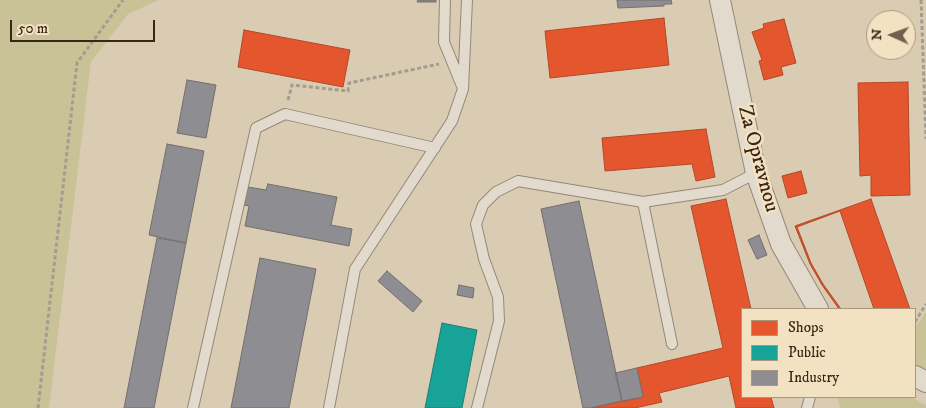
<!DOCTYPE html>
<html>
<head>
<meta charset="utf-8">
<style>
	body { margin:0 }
	#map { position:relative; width:926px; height:408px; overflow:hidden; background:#daccb2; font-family:"IM FELL DW Pica",serif }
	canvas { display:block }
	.legend { position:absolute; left:741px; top:308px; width:175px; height:90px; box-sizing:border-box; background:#f2e2c2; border:1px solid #a9967d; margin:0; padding:6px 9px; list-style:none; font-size:15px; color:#3c2416 }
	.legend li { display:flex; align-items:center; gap:10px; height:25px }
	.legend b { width:25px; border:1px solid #a9967d }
	.north { position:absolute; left:866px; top:10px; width:50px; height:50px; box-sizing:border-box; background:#f2e2c2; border:1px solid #a9967d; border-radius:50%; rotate:272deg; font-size:14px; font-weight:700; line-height:20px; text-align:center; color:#3c2416 }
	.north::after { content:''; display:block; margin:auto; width:18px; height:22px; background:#735f4d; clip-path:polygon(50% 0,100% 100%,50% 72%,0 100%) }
	.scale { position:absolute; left:10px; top:20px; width:145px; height:22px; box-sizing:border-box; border:2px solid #3c2416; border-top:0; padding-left:6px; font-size:15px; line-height:18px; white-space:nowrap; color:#3c2416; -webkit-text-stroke:4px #f2e2c2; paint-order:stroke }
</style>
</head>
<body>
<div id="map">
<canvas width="926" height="408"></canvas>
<ul class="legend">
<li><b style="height:14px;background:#e4572e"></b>Shops</li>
<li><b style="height:14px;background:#17a398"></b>Public</li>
<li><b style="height:14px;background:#8d8d92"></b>Industry</li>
</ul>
<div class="north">N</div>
<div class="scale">50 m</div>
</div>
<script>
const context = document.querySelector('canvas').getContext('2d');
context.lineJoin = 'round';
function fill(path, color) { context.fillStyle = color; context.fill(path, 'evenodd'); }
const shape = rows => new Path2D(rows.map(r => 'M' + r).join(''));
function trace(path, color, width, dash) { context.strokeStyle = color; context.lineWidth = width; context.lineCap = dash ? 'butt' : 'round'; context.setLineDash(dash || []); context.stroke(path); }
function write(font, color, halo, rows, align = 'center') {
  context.font = font + ' "IM FELL DW Pica",serif'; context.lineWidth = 5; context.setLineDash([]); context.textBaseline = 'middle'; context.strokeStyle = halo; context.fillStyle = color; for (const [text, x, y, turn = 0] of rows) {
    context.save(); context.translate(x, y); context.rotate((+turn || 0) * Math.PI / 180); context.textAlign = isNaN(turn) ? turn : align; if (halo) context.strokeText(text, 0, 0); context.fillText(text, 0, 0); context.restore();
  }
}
const green = shape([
	[0,0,159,0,128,14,91,62,49,408,0,408],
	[926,312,926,371,915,370,915,328],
	[837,397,911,397,926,405,926,408,840,408]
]);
const shops = shape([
	[664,18,669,65,550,78,545,31,664,18],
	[784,19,796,63,781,67,783,75,764,80,759,61,762,60,752,32,764,28,763,24,784,19],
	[244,30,350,50,343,87,238,67,244,30],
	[908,82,910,195,871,196,871,175,860,176,858,83,908,82],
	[706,129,715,177,696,181,692,164,605,171,602,138,706,129],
	[801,171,807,193,788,198,782,176,801,171],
	[726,199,751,309,742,309,742,397,771,397,774,408,736,408,729,376,659,393,662,402,635,408,590,408,643,397,637,368,723,348,691,206,726,199],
	[871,199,879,222,910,309,874,309,840,211,797,227,811,263,823,284,841,309,839,309,822,285,810,264,795,226,871,199]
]);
const public = shape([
	[442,323,477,330,462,408,425,408,442,323]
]);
const industry = shape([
	[418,0,436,0,436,2,417,2,418,0],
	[617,0,671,0,672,4,664,4,664,6,618,8,617,0],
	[187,80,216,85,206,138,177,133,187,80],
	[167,144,204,151,186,243,149,235,167,144],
	[268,184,337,197,331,225,352,229,349,246,245,226,249,206,244,205,248,187,266,190,268,184],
	[579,201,622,401,590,408,583,408,541,209,579,201],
	[759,235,767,255,757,259,748,240,759,235],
	[157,238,186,243,154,408,124,408,157,238],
	[260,258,316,269,289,408,231,408,260,258],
	[387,271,422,301,413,312,378,281,387,271],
	[459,285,474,288,473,298,457,295,459,285],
	[637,368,643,397,622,401,615,373,637,368]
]);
const path = shape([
	[921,0,926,139],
	[288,100,292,85,348,91,349,83,439,64],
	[915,322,926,304],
	[38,408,77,63,123,0]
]);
const service = shape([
	[445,0,444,42,462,86],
	[672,344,643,202,723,190,756,173],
	[193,408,256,128,285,114,435,148],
	[329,408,355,269,452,121,463,89,467,0],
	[477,408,499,321,498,297,484,259,476,224,483,205,496,192,518,181,643,202],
	[807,408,810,397]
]);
const minor = shape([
	[720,0,756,173,781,244,818,309],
	[915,376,926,382]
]);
const streetNames = [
	["Za Opravnou",757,159,75]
];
fill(green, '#cac297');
fill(shops, '#e4572e');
trace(shops, '#b24827', 1);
fill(public, '#17a398');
trace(public, '#227d71', 1);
fill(industry, '#8d8d92');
trace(industry, '#756e6d', 1);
trace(service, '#938878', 12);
trace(minor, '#938878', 22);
trace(path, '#a49c91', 3, [4, 2.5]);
trace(service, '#e1dacd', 10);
trace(minor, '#e1dacd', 20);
write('21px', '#3c2416', '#f2e2c2', streetNames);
</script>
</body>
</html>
